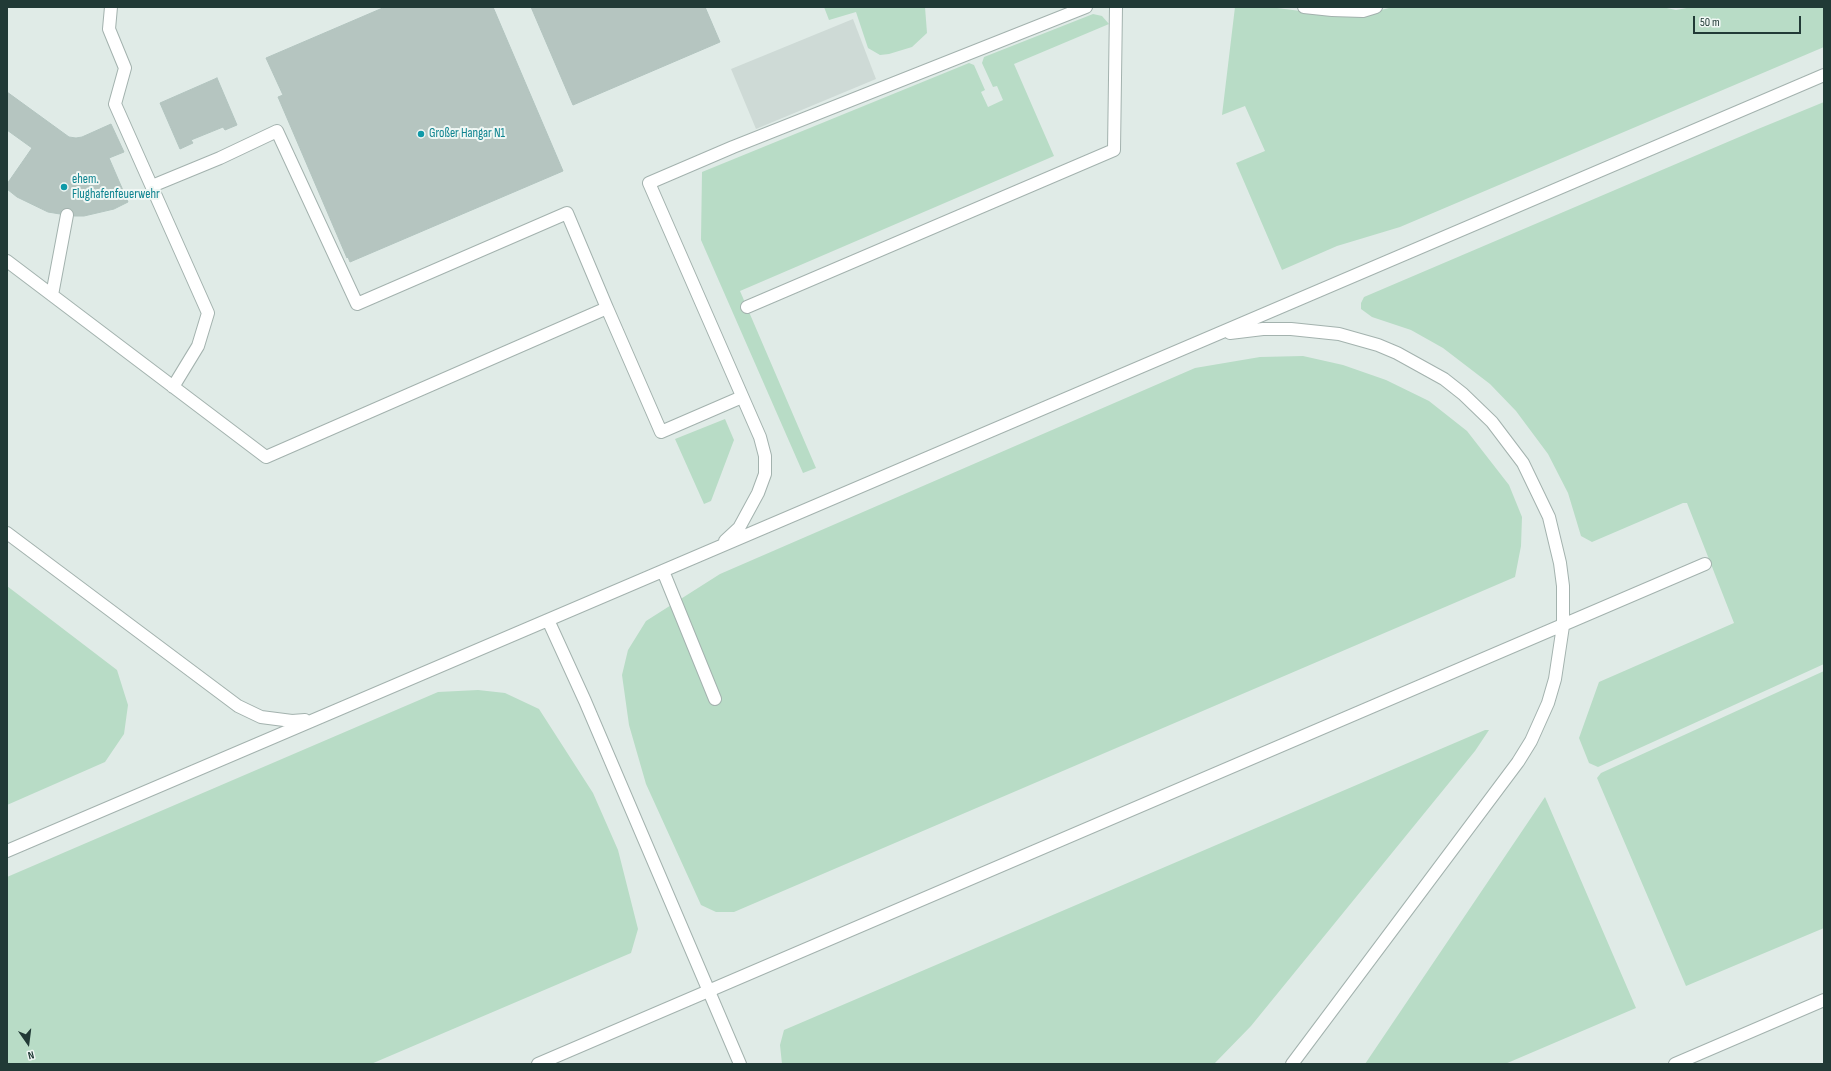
<!DOCTYPE html>
<html>
<head>
<meta charset="utf-8">
<style>
	body { margin:0 }
	#map { position:relative; width:1831px; height:1071px; overflow:hidden; background:#e0ebe7; font-family:"Sofia Sans Condensed",sans-serif }
	canvas { display:block }
	.frame { position:absolute; inset:0; border:8px solid #213a36; pointer-events:none }
	.north { position:absolute; left:8px; top:1023px; width:40px; height:40px; -webkit-text-stroke:3px #f0f7f4; paint-order:stroke; rotate:166deg; font-size:11px; font-weight:700; line-height:16px; text-align:center; color:#213a36 }
	.north::after { content:''; display:block; margin:auto; width:14px; height:18px; background:#213a36; clip-path:polygon(50% 0,100% 100%,50% 72%,0 100%) }
	.scale { position:absolute; left:1693px; top:16px; width:108px; height:18px; box-sizing:border-box; border:2px solid #213a36; border-top:0; padding-left:5px; font-size:12px; line-height:14px; white-space:nowrap; color:#213a36; -webkit-text-stroke:3px #f0f7f4; paint-order:stroke }
</style>
</head>
<body>
<div id="map">
<canvas width="1831" height="1071"></canvas>
<div class="frame"></div>
<div class="north">N</div>
<div class="scale">50 m</div>
</div>
<script>
const context = document.querySelector('canvas').getContext('2d');
context.lineJoin = 'round';
function fill(path, color) { context.fillStyle = color; context.fill(path, 'evenodd'); }
const shape = rows => new Path2D(rows.map(r => 'M' + r).join(''));
function trace(path, color, width, dash) { context.strokeStyle = color; context.lineWidth = width; context.lineCap = dash ? 'butt' : 'round'; context.setLineDash(dash || []); context.stroke(path); }
function write(font, color, halo, rows, align = 'center') {
  context.font = font + ' "Sofia Sans Condensed",sans-serif'; context.lineWidth = 4; context.setLineDash([]); context.textBaseline = 'middle'; context.strokeStyle = halo; context.fillStyle = color; for (const [text, x, y, turn = 0] of rows) {
    context.save(); context.translate(x, y); context.rotate((+turn || 0) * Math.PI / 180); context.textAlign = isNaN(turn) ? turn : align; if (halo) context.strokeText(text, 0, 0); context.fillText(text, 0, 0); context.restore();
  }
}
const built = shape([
	[853,19,876,79,756,129,731,69]
]);
const green = shape([
	[824,7,925,7,927,33,912,47,889,54,880,55,868,48,856,12,829,20],
	[1235,7,1269,7,1340,16,1377,11,1393,7,1662,7,1676,10,1692,7,1824,7,1824,47,1400,227,1337,246,1282,270,1236,163,1265,151,1245,106,1222,115],
	[1093,14,1102,16,1109,24,1014,64,1054,156,740,291,816,468,803,473,701,240,702,172,969,63,974,65,985,90,981,92,988,107,1003,100,997,86,993,87,982,63,984,57],
	[1824,102,1824,664,1598,767,1589,763,1579,738,1599,682,1734,623,1687,503,1683,503,1592,542,1581,536,1568,493,1548,454,1516,411,1490,384,1443,348,1411,330,1372,317,1361,309,1361,303,1364,297,1758,129],
	[1303,356,1343,365,1386,380,1429,401,1467,431,1509,485,1522,517,1521,546,1515,577,734,912,716,912,701,905,646,784,629,725,622,675,628,650,646,621,720,574,1195,368,1260,357],
	[725,419,734,440,711,501,704,504,675,439],
	[7,586,117,670,128,705,124,734,105,762,7,805],
	[1824,671,1824,928,1686,986,1597,778,1601,773],
	[478,690,505,693,539,709,593,793,618,850,638,929,631,953,371,1064,7,1064,7,877,438,692],
	[1485,730,1489,730,1475,751,1251,1026,1214,1064,782,1064,780,1045,784,1030],
	[1545,797,1636,1008,1505,1064,1365,1064]
]);
const building = shape([
	[385,7,493,7,563,171,350,262,348,257,347,258,278,97,283,95,266,58,385,7],
	[531,7,705,7,720,42,573,105,531,7],
	[217,78,237,125,225,130,223,127,191,140,193,143,180,149,160,103,217,78],
	[7,92,69,137,76,138,82,137,111,124,124,152,109,158,128,202,114,209,84,216,74,216,72,210,68,208,62,210,60,214,48,212,17,197,7,189,7,184,32,148,7,130,7,92]
]);
const minor = shape([
	[111,7,109,29,125,68,115,104,208,313,198,346,173,387],
	[1304,7,1332,10,1363,11,1376,7],
	[7,261,266,457,607,308,567,213,357,304,277,131,220,158,152,186],
	[52,295,67,215],
	[747,307,1114,150,1116,7],
	[607,308,661,432,742,397],
	[1230,333,1263,329,1291,329,1339,334,1378,345,1397,353,1444,379,1463,394,1492,422,1523,463,1549,517,1560,563,1563,586,1563,626,1555,679,1548,703,1531,741,1518,762,1292,1064],
	[7,533,238,706,261,717,292,721,305,720],
	[725,541,739,528,758,493,765,474,765,456,760,437,649,183,733,147,1086,7],
	[663,571,715,699],
	[548,620,585,701,740,1064],
	[7,851,1824,75],
	[538,1064,1705,564],
	[1675,1064,1824,1000]
]);
const markers = [
	[421,134,4,"#0f9aa8"],
	[64,187,4,"#0f9aa8"]
];
const cultureNames = [
	["Großer Hangar N1",429,134],
	["ehem.",72,180],
	["Flughafenfeuerwehr",72,195]
];
fill(built, '#cedad6');
fill(green, '#b8dcc6');
fill(building, '#b5c5c0');
trace(building, '#b2c4bf', 1);
trace(minor, '#a3b2ae', 14);
trace(minor, '#fff', 12);
for (const [x, y, r, color] of markers) { const dot = new Path2D(); dot.arc(x, y, r, 0, 2 * Math.PI); context.fillStyle = color; context.fill(dot); trace(dot, '#f0f7f4', 1.5); }
write('13px', '#0d838f', '#f0f7f4', cultureNames, 'left');
</script>
</body>
</html>
